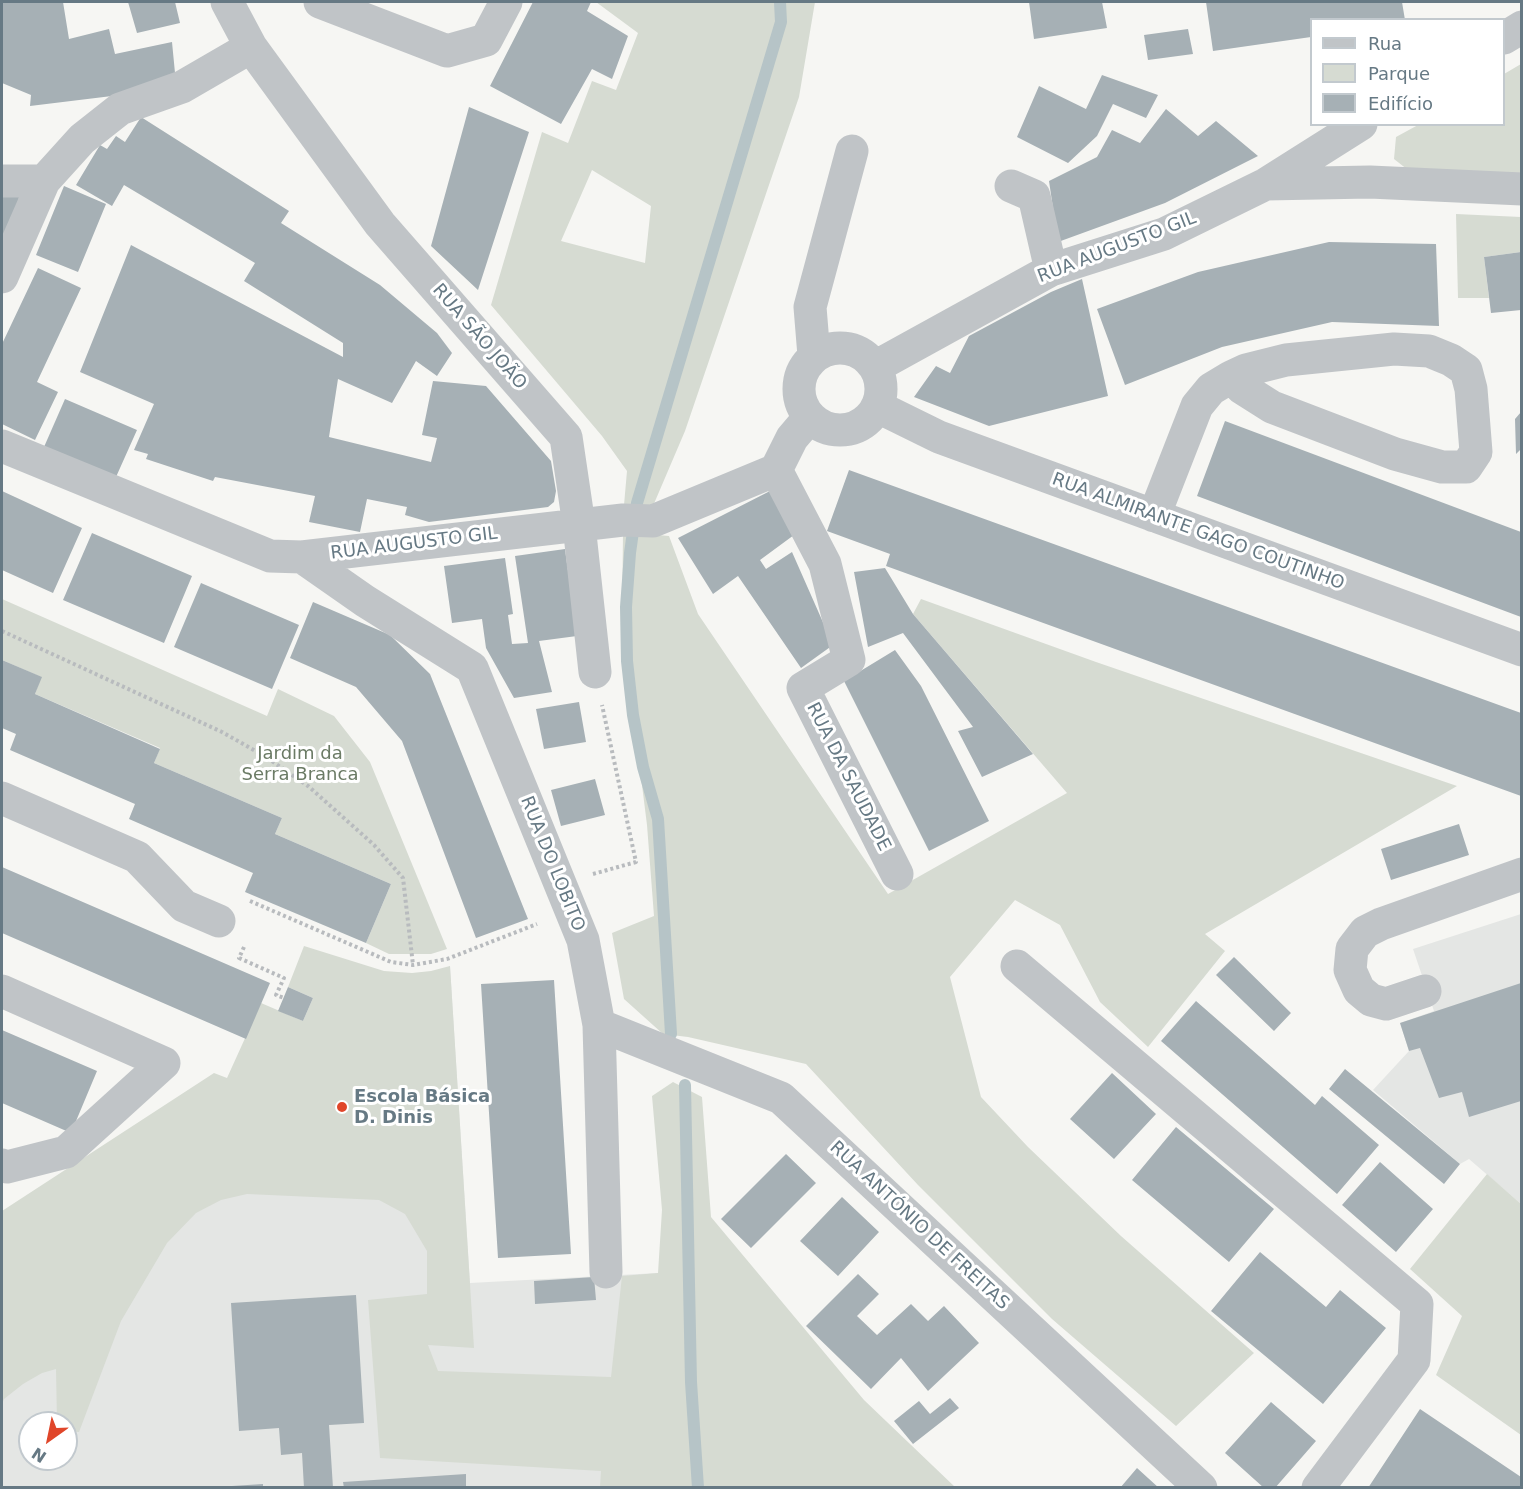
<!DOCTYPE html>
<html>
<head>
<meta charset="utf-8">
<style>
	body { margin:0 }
	#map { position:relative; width:1523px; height:1489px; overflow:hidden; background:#f6f6f3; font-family:"DejaVu Sans",sans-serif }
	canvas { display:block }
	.frame { position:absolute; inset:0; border:3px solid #667984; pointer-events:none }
	.legend { position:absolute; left:1310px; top:18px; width:195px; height:108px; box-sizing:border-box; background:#fff; border:2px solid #c2c9ce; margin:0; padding:8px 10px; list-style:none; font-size:18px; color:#667984 }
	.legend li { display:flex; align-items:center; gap:12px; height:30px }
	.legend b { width:30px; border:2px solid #c2c9ce }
	.north { position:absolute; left:18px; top:1411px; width:60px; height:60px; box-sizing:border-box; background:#fff; border:2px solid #c2c9ce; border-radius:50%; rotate:213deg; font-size:16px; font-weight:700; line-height:24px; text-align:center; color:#667984 }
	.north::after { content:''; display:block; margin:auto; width:21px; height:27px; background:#e0462a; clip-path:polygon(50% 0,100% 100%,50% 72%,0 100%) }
</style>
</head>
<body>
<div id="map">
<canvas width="1523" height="1489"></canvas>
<div class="frame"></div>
<ul class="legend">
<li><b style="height:8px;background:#c0c4c7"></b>Rua</li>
<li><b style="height:16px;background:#d6dbd2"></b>Parque</li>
<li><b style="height:16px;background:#a6b0b5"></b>Edifício</li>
</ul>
<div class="north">N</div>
</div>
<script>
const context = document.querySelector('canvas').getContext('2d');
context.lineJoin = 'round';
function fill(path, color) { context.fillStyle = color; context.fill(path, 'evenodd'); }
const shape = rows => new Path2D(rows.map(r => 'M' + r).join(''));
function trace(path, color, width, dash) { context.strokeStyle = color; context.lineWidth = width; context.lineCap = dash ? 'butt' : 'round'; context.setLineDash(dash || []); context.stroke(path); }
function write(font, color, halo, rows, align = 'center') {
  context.font = font + ' "DejaVu Sans",sans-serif'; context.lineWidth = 6; context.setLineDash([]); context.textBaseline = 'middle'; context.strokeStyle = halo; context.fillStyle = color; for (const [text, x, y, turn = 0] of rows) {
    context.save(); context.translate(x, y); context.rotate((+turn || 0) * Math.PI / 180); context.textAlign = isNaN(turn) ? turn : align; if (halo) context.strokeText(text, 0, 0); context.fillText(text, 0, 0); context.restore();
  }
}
const built = shape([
	[1521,914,1521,1204,1469,1159,1460,1164,1373,1090,1409,1051,1400,1023,1434,1011,1413,949],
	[450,966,470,1283,658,1273,644,1487,2,1488,2,1247],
	[30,1423,66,1423,66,1459,30,1459]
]);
const green = shape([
	[596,2,815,2,799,97,685,431,653,506,624,505,627,471,602,436,491,305,542,132,568,143,592,81,616,90,638,33],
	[592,170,651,206,645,263,561,241],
	[1521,64,1521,179,1408,170,1394,159,1396,137,1418,125,1504,124,1504,74],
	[1456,214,1521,217,1521,252,1484,257,1489,298,1458,298],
	[623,532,669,536,698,614,888,894,1067,793,913,614,921,599,1096,662,1457,786,1205,934,1225,951,1148,1047,1100,1002,1060,925,1015,900,950,977,981,1097,1028,1147,1121,1236,1254,1353,1176,1426,1052,1319,918,1185,806,1064,688,1037,663,1034,624,999,612,933,654,916,647,825,622,625],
	[2,599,267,716,278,689,334,716,370,762,447,949,431,954,389,954,366,943,391,884,275,834,282,818,154,763,160,748,35,694,41,677,2,660],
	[304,946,384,971,412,973,431,971,450,966,474,1348,428,1345,438,1371,611,1377,622,1276,658,1273,662,1210,652,1096,673,1082,702,1097,711,1217,864,1400,955,1487,600,1487,601,1471,380,1458,368,1300,427,1294,427,1251,405,1214,379,1200,247,1194,221,1200,196,1213,167,1243,121,1321,79,1432,66,1431,66,1423,57,1423,56,1369,42,1373,23,1384,4,1399,2,1404,2,1211,214,1073,227,1078,261,1003,303,1021,313,998,288,987],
	[1487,1174,1521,1204,1521,1435,1436,1375,1462,1316,1410,1269]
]);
const stream = shape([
	[671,1034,658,819,643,767,633,715,627,661,626,607,630,553,637,503,781,22,780,2],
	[685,1085,691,1382,698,1488]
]);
const building = shape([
	[2,2,63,2,69,39,109,29,115,54,172,42,175,73,112,96,30,106,31,95,2,83],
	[128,2,175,2,180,23,137,33],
	[533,2,591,2,587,11,628,36,612,79,592,69,561,124,490,86],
	[1029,2,1102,2,1107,28,1034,39],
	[1206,2,1402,2,1405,20,1311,20,1311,37,1213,51],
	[1188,29,1193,54,1148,60,1144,35],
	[1102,75,1158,95,1146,118,1113,104,1097,136,1068,163,1017,137,1039,86,1086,109],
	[469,107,529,132,478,290,431,246],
	[1166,109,1198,136,1216,121,1258,156,1165,203,1058,242,1049,181,1097,157,1112,130,1140,143],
	[141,117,289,211,281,223,380,285,437,333,452,353,437,376,416,361,392,403,338,379,329,437,431,462,437,438,422,435,433,381,486,386,551,461,556,491,554,502,548,507,429,522,405,515,407,507,367,499,360,532,309,522,315,496,215,477,213,481,146,459,148,454,134,450,154,404,80,372,131,245,343,357,343,343,244,281,255,263,124,185,112,206,76,185,100,145,107,149,116,136,125,142],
	[64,186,106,204,78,272,36,255],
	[2,192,21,192,2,249],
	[1329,242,1436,244,1439,326,1332,322,1222,347,1125,385,1097,309,1198,272],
	[1521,252,1521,310,1491,313,1484,257],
	[38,268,81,288,37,382,58,392,35,440,2,424,2,344],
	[1082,279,1108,396,989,426,914,397,936,366,950,373,969,336,1051,292],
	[65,399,137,430,116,477,44,447],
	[1521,412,1521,449,1516,454,1515,419],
	[1225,421,1521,532,1521,617,1197,496],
	[849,470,1521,713,1521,796,886,566,890,554,827,531],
	[2,491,82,528,53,593,2,570],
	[770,491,794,535,760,560,766,569,792,552,833,645,801,668,738,576,713,594,678,538],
	[92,533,192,576,164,643,63,600],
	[565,549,577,636,539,641,552,692,514,698,486,648,482,619,452,623,444,566,505,558,513,614,508,615,512,644,528,643,515,556],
	[885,568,913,614,1033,754,982,777,958,731,973,727,903,633,868,647,854,572],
	[201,583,299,625,272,689,174,647],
	[313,602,390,635,430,674,528,919,476,938,402,741,356,687,290,658],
	[895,650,921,686,989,821,929,851,844,681],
	[2,660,42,677,35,694,160,749,154,763,282,818,275,834,391,884,366,943,245,892,253,873,129,819,135,804,10,750,16,734,2,728],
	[579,702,586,742,544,749,536,709],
	[595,779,605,815,561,826,551,790],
	[1459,824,1469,855,1391,880,1381,849],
	[2,867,270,983,246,1039,2,933],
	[1234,957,1291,1013,1274,1031,1216,975],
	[554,980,571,1254,498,1258,481,984],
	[1521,983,1521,1101,1469,1117,1462,1092,1439,1098,1420,1048,1409,1051,1400,1023],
	[288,987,313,998,303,1021,278,1011],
	[1196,1001,1315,1105,1322,1096,1379,1145,1337,1194,1161,1041],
	[2,1030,97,1071,71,1133,2,1103],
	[1345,1069,1460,1164,1444,1184,1329,1089],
	[1112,1073,1156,1114,1114,1159,1070,1119],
	[1176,1127,1274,1209,1229,1262,1132,1180],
	[786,1154,816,1183,751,1248,721,1219],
	[1380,1162,1433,1209,1396,1252,1342,1205],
	[842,1197,879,1232,838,1276,800,1241],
	[1260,1252,1326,1307,1340,1290,1386,1328,1323,1404,1211,1311],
	[858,1274,879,1294,857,1316,877,1335,911,1304,928,1321,944,1306,979,1343,928,1391,901,1358,871,1389,806,1326],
	[594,1277,596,1300,535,1304,534,1281],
	[356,1295,364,1423,329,1425,333,1488,304,1488,302,1453,281,1455,279,1428,239,1431,231,1303],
	[950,1398,959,1408,913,1444,894,1421,919,1401,930,1414],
	[1271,1402,1316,1441,1275,1488,1264,1488,1225,1453],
	[1420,1409,1521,1477,1521,1488,1368,1488],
	[1137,1468,1159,1488,1120,1488],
	[466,1474,466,1488,344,1488,343,1482],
	[263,1484,263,1488,232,1488,232,1486]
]);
const path = shape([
	[2,631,222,732,266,757,308,786,374,845,403,878,413,965],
	[593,874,636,862,602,705],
	[250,901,391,962,413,965,447,959,537,924],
	[244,947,239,958,284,978,276,995,284,998]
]);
const minor = shape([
	[227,2,251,47,380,224,566,437,579,525,595,672],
	[320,2,447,51,486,40,506,2],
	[1504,38,1522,27],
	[2,181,44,181],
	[1266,184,1370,182,1522,189],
	[1011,186,1034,196,1051,270],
	[2,277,44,181,82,139,120,109,182,87,251,47],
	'799 389a41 41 0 1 1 82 0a41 41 0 1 1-82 0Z',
	[814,356,810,307,852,151],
	[875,367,1051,270,1164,234,1266,184,1361,124],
	[878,407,939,437,1522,650],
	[2,446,270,556,302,557,623,520,653,521,776,470,792,438,809,418],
	[776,470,825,564,849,660,803,688,897,874],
	[1154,516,1197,406,1211,389,1231,377,1246,370,1286,360,1394,349,1429,351,1451,360,1466,370,1471,389,1476,452,1466,467,1442,467,1395,454,1272,407,1242,388,1231,377],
	[302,557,365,601,472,668,583,940,599,1025,606,1272],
	[2,798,137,857,184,906,219,921],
	[1017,966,1417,1304,1414,1360,1318,1488],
	[2,991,164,1063,66,1152,7,1167,2,1165],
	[1425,991,1386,1004,1371,1000,1359,990,1350,970,1352,949,1365,932,1381,924,1522,874],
	[599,1025,781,1098,1201,1488]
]);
const markers = [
	[342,1107,6,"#e0462a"]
];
const streetNames = [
	["RUA AUGUSTO GIL",1117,248,-21],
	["RUA SÃO JOÃO",479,337,49],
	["RUA ALMIRANTE GAGO COUTINHO",1198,532,20],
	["RUA AUGUSTO GIL",414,544,-7],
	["RUA DA SAUDADE",848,777,63],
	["RUA DO LOBITO",552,864,68],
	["RUA ANTÓNIO DE FREITAS",919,1226,43]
];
const parkNames = [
	["Jardim da",300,754],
	["Serra Branca",300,775]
];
const poiNames = [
	["Escola Básica",354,1097],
	["D. Dinis",354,1118]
];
fill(built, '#e4e6e4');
fill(green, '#d6dbd2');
trace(stream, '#b6c4c7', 12);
fill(building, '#a6b0b5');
trace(path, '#b8bbbe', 4, [3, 3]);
trace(minor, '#c0c4c7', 33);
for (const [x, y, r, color] of markers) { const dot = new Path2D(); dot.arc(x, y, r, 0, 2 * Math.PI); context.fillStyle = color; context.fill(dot); trace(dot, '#fff', 2); }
write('18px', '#667984', '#fff', streetNames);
write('18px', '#6b7b65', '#fff', parkNames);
write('bold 18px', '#667984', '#fff', poiNames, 'left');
</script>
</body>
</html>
